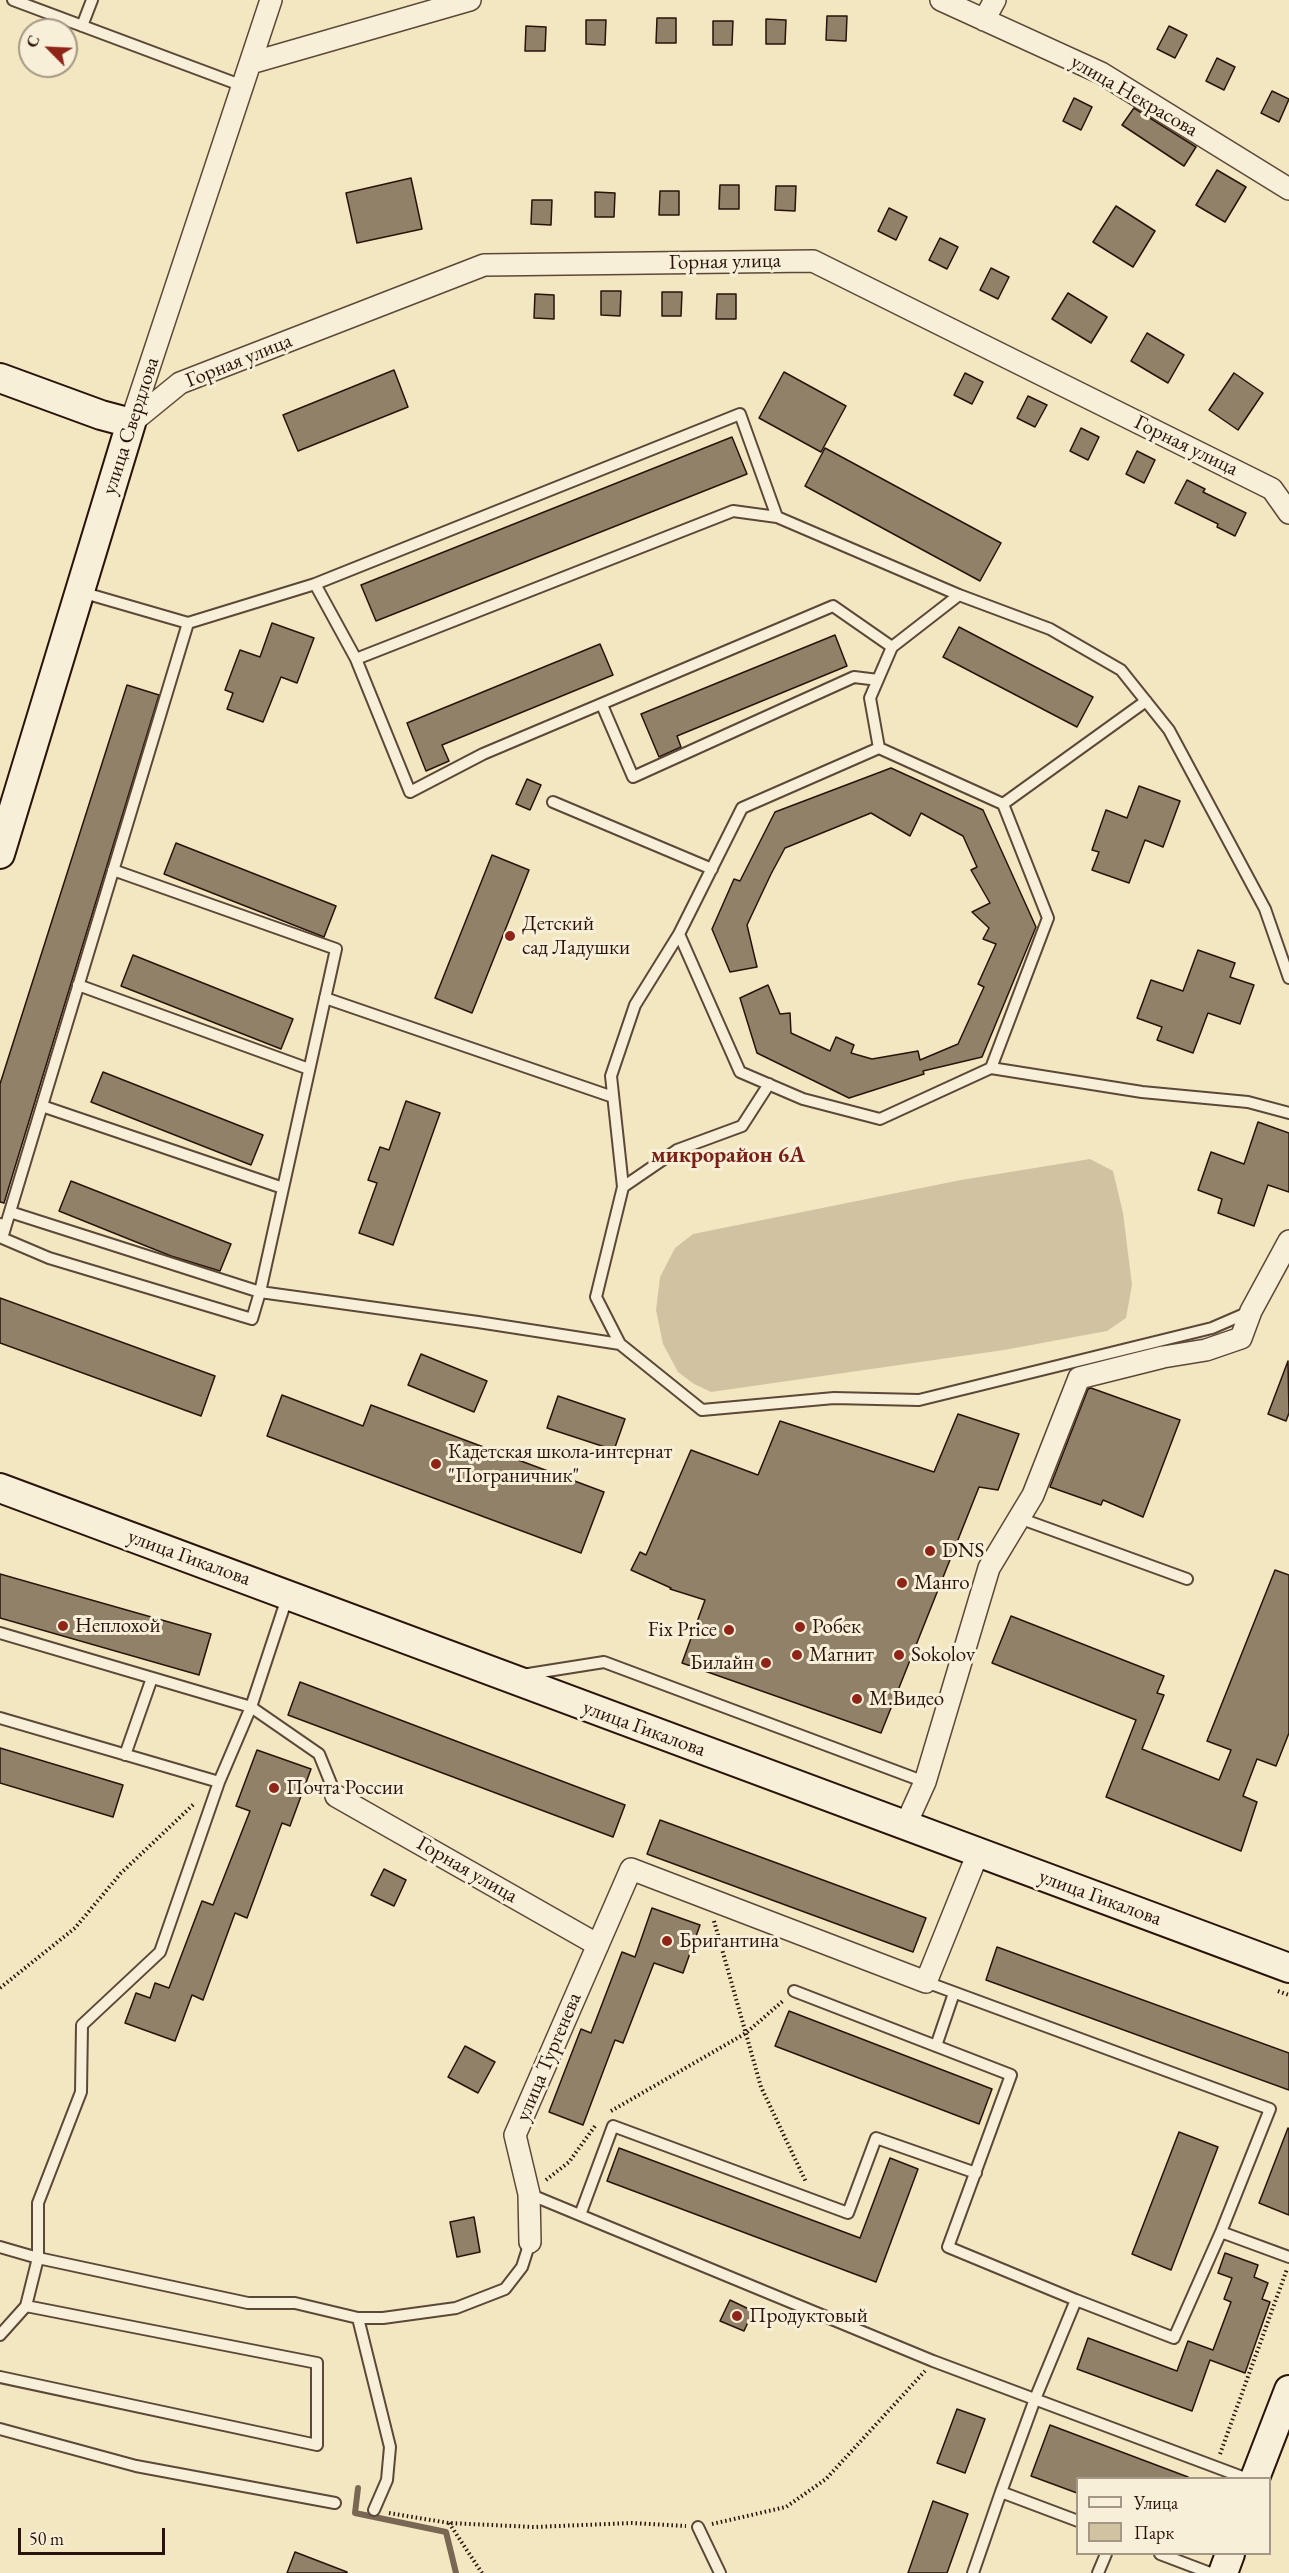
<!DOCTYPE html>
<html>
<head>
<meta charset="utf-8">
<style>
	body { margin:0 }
	#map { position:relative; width:1289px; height:2573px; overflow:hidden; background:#f3e7c1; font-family:"EB Garamond",serif }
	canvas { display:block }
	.legend { position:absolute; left:1076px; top:2477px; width:195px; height:78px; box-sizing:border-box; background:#f7efd7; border:2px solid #a59785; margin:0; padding:8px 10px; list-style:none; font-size:18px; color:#29130a }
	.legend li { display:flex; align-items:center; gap:12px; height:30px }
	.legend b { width:30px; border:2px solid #a59785 }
	.north { position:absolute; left:18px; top:18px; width:60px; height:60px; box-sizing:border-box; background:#f7efd7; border:2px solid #a59785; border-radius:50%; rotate:294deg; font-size:16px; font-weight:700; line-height:24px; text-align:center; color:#29130a }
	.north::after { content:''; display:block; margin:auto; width:21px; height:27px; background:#8f2418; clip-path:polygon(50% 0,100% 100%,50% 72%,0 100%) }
	.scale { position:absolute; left:18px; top:2528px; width:147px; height:27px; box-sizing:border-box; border:3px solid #29130a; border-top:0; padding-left:8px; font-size:18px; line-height:21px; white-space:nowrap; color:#29130a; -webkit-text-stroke:4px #f7efd7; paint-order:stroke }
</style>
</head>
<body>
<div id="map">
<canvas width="1289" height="2573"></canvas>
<ul class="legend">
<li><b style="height:8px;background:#f7efd7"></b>Улица</li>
<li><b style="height:16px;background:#d1c3a2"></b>Парк</li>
</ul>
<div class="north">С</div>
<div class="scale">50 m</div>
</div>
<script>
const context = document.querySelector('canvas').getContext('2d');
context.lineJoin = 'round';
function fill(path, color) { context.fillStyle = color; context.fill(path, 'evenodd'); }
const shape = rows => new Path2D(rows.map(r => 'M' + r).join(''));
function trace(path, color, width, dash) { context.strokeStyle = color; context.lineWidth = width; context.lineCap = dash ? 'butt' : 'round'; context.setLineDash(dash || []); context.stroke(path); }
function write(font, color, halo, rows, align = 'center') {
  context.font = font + ' "EB Garamond",serif'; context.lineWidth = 6; context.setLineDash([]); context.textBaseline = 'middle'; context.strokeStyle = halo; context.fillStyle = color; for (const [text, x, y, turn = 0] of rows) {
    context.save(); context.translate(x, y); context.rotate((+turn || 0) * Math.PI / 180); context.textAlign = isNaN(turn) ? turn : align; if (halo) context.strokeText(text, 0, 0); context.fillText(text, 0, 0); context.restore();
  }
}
const green = shape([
	[1090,1159,1113,1171,1123,1213,1132,1285,1126,1318,1107,1331,1004,1350,711,1392,694,1384,678,1372,663,1344,656,1310,660,1277,675,1248,693,1234,961,1180]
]);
const stream = shape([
	[358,2488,355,2513,446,2532,456,2573]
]);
const building = shape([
	[827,16,847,16,846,41,826,40,827,16],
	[657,18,676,18,676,43,656,43,657,18],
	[766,19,786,20,785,44,766,44,766,19],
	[586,20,606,20,605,45,586,44,586,20],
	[713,21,733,21,732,45,713,45,713,21],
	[526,26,546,27,545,51,525,51,526,26],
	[1169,26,1187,35,1175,58,1157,49,1169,26],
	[1217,58,1235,67,1224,90,1206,81,1217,58],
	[1272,91,1289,99,1279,122,1261,113,1272,91],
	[1074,98,1092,107,1081,130,1063,121,1074,98],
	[1134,108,1196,147,1184,166,1122,125,1134,108],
	[1217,170,1246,187,1225,222,1196,205,1217,170],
	[411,178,422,229,357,243,346,193,411,178],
	[720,185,739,185,739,209,719,209,720,185],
	[776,186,796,186,795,211,775,210,776,186],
	[660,191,679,191,679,215,659,215,660,191],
	[595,192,615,193,614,217,595,217,595,192],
	[532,200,552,200,551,225,531,224,532,200],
	[1116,206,1155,231,1133,267,1093,242,1116,206],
	[889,208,907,217,896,240,878,231,889,208],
	[940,238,958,247,947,269,929,260,940,238],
	[991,268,1009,277,998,299,980,290,991,268],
	[601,291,621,291,620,316,601,315,601,291],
	[662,292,682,292,681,316,662,316,662,292],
	[1068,293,1107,317,1091,343,1052,319,1068,293],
	[535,294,554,295,554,319,534,318,535,294],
	[717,294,736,294,736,319,716,319,717,294],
	[1147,333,1184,355,1168,383,1131,361,1147,333],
	[394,370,408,407,298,451,283,415,394,370],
	[784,372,846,406,821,452,759,418,784,372],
	[965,373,983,382,972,404,954,395,965,373],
	[1234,373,1263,393,1238,430,1209,410,1234,373],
	[1028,396,1047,405,1035,427,1017,418,1028,396],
	[1081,428,1099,437,1088,460,1070,451,1081,428],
	[732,437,747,474,376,621,361,585,732,437],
	[825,448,1001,543,980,581,805,486,825,448],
	[1137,451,1155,460,1144,483,1126,474,1137,451],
	[1187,480,1205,489,1203,492,1246,513,1235,536,1217,527,1218,524,1175,503,1187,480],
	[272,623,314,638,297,683,281,677,263,722,227,709,233,693,225,690,240,650,260,657,272,623],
	[959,627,1093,697,1077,727,943,657,959,627],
	[835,635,847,666,677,736,681,747,659,757,641,714,835,635],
	[600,644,613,675,442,745,449,761,426,771,407,723,600,644],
	[127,685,159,695,4,1203,0,1202,0,1084,127,685],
	[891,768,983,810,1036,927,982,1057,923,1071,924,1074,849,1098,757,1053,740,998,768,985,780,1014,790,1013,791,1033,830,1051,836,1037,854,1045,851,1053,872,1059,918,1051,920,1060,958,1044,984,987,978,984,996,944,983,939,989,928,972,912,990,903,971,870,977,867,963,836,921,813,910,836,871,813,785,848,771,874,747,925,757,967,730,972,712,929,734,879,740,881,775,812,891,768],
	[527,779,541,785,530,810,516,804,527,779],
	[1139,786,1180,801,1163,847,1145,840,1129,883,1092,870,1099,852,1092,850,1106,810,1127,818,1139,786],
	[176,843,336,906,324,937,164,874,176,843],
	[492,855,529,870,472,1013,435,998,492,855],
	[1198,950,1235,963,1230,977,1254,985,1240,1024,1208,1013,1193,1053,1157,1040,1162,1027,1137,1018,1151,980,1183,991,1198,950],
	[133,955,293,1019,281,1049,121,986,133,955],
	[103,1072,263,1135,251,1165,91,1102,103,1072],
	[406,1101,440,1113,393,1245,359,1233,377,1183,368,1180,380,1147,389,1150,406,1101],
	[1258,1122,1289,1133,1289,1192,1268,1185,1254,1226,1218,1213,1222,1199,1198,1190,1211,1152,1244,1164,1258,1122],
	[71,1181,231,1244,220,1271,171,1256,59,1211,71,1181],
	[0,1298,215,1376,201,1416,0,1343,0,1298],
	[421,1354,487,1381,474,1412,408,1385,421,1354],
	[1288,1361,1289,1413,1286,1421,1268,1414,1288,1361],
	[1091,1388,1180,1420,1143,1517,1103,1500,1101,1505,1050,1487,1088,1389,1091,1388],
	[282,1395,363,1426,371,1405,604,1492,581,1553,267,1436,282,1395],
	[558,1396,625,1419,614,1450,547,1428,558,1396],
	[958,1414,1019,1434,998,1490,979,1487,881,1733,682,1663,705,1600,670,1589,671,1588,631,1570,640,1552,646,1555,691,1450,758,1475,780,1421,934,1472,958,1414],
	[1275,1570,1289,1575,1289,1733,1276,1766,1257,1759,1243,1796,1257,1802,1241,1851,1106,1797,1136,1720,992,1663,1011,1616,1164,1676,1157,1693,1164,1695,1142,1749,1219,1780,1231,1750,1207,1741,1275,1570],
	[0,1574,211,1634,199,1675,0,1618,0,1574],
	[300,1682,625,1805,613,1837,288,1715,300,1682],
	[0,1748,123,1785,113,1817,0,1783,0,1748],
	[257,1750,311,1769,290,1826,282,1823,247,1918,235,1913,203,2000,192,1995,175,2041,125,2023,136,1993,150,1998,155,1983,169,1988,202,1901,213,1905,250,1811,236,1806,257,1750],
	[660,1820,926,1918,913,1952,647,1854,660,1820],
	[384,1869,406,1880,394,1906,371,1895,384,1869],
	[652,1908,700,1925,683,1973,654,1963,623,2043,615,2040,583,2125,549,2112,581,2029,591,2033,622,1952,635,1957,652,1908],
	[997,1947,1289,2053,1289,2090,986,1980,997,1947],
	[789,2011,992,2089,979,2124,775,2046,789,2011],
	[465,2046,495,2062,478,2093,448,2077,465,2046],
	[1288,2128,1289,2129,1289,2215,1259,2203,1288,2128],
	[1179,2132,1218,2147,1171,2270,1132,2254,1179,2132],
	[619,2148,860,2238,890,2158,918,2169,876,2282,607,2181,619,2148],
	[474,2217,480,2252,457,2257,450,2222,474,2217],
	[1225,2253,1258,2265,1254,2277,1268,2283,1262,2299,1270,2302,1245,2373,1210,2360,1192,2411,1077,2369,1088,2338,1177,2371,1188,2341,1213,2350,1231,2302,1224,2299,1232,2278,1218,2273,1225,2253],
	[730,2300,753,2311,744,2331,720,2321,730,2300],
	[957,2409,985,2419,965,2473,937,2463,957,2409],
	[1050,2425,1188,2477,1188,2478,1077,2478,1077,2493,1031,2476,1050,2425],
	[933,2501,968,2514,947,2573,908,2573,933,2501],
	[295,2552,347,2572,347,2573,287,2573,295,2552]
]);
const path = shape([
	[714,1921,761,2087,806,2182],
	[0,1988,75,1928,121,1873,195,1803],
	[1278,1991,1289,1995],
	[611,2111,746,2033,784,2000],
	[546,2180,569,2162,595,2126],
	[1220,2454,1287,2269],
	[389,2513,449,2523,534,2527,632,2523,686,2526],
	[449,2523,482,2573],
	[712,2524,786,2507,826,2479,925,2371]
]);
const lane = shape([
	[13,0,243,86],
	[82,26,92,0],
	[315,584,740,414,777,517],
	[81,592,188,623,315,584,356,659,410,792,483,754,833,606,892,647],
	[356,659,733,511,777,517,959,595,1050,629,1121,670,1169,730,1265,909,1289,978],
	[602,705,633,777,854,677,878,680],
	[879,748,870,698,892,647,959,595],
	[553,802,712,869],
	[1003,804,1146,701],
	[78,985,309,1069],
	[325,998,613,1097],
	[991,1068,1048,918,1003,804,879,748,742,808,679,934,740,1072,803,1099,880,1119,991,1068,1142,1092,1248,1102,1289,1113],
	[42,1106,283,1188],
	[623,1187,611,1076,635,1005,679,934],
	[10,1212,260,1292,336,949,113,870],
	[0,1224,2,1238,188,623],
	[2,1238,49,1258,252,1319,260,1292,478,1322,620,1344,702,1410,834,1398,919,1400,1212,1328,1249,1312],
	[620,1344,596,1297,623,1187,677,1150,742,1126,769,1084],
	[1019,1518,1187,1579],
	[0,1633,251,1707,319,1754,336,1796],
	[522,1675,604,1662,925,1782],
	[0,1718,219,1782],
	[125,1755,152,1678],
	[926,1982,1270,2109,1221,2232],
	[794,1991,1011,2075,948,2247,1076,2300],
	[936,2046,954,1993],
	[529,2194,933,2361,1245,2478],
	[580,2215,613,2126,848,2213,876,2138,976,2173],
	[0,2247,38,2258,248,2303,295,2303,358,2318,383,2318,456,2308,505,2289,522,2267,530,2242],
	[358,2318,390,2447,387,2480,374,2510],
	[0,2335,26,2306,38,2258,38,2203,81,2092,82,2025,160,1952,219,1782,251,1707,288,1595],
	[0,2377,317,2445,317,2363,26,2306],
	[0,2429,136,2466,335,2503],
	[1078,2521,1001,2492,1035,2399,1076,2300,1174,2338,1221,2232,1289,2257],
	[698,2527,720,2573],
	[1160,2554,1210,2573],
	[973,2573,1001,2492],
	[1098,2573,1106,2554]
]);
const street = shape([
	[941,0,1101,73,1289,189],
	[984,20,995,0],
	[251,63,470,0],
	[131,422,271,0],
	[131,423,180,383,484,265,813,261,1272,489,1289,513],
	[336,1796,598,1945],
	[906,1824,925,1782,989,1568,1033,1495,1079,1378,1163,1357,1206,1350,1241,1338,1251,1311,1289,1241],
	[530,2242,529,2194,515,2135,631,1869,926,1982,978,1853]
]);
const secondary = shape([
	[0,378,101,415,131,423,0,854],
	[0,1488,1289,1968],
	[1255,2478,1289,2390],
	[1223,2573,1230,2554]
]);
const markers = [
	[510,936,6,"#8f2418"],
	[436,1464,6,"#8f2418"],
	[930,1551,6,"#8f2418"],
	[902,1583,6,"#8f2418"],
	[63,1626,6,"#8f2418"],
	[800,1627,6,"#8f2418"],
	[729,1630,6,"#8f2418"],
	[797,1655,6,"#8f2418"],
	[899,1655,6,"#8f2418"],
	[766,1663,6,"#8f2418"],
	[857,1699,6,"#8f2418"],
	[274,1788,6,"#8f2418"],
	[667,1941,6,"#8f2418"],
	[737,2316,6,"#8f2418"]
];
const streetNames = [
	["улица Некрасова",1134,96,30],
	["Горная улица",725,262,-1],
	["Горная улица",239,361,-22],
	["улица Свердлова",131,426,-72],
	["Горная улица",1186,446,26],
	["улица Гикалова",189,1558,20],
	["улица Гикалова",644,1729,20],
	["Горная улица",467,1870,30],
	["улица Гикалова",1100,1898,20],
	["улица Тургенева",549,2057,-67]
];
const poiNames = [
	["Детский",522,924],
	["сад Ладушки",522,948],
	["Кадетская школа-интернат",448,1452],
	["\"Пограничник\"",448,1476],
	["DNS",942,1551],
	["Манго",914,1583],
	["Неплохой",75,1626],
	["Робек",812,1627],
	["Fix Price",717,1630,"right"],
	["Магнит",809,1655],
	["Sokolov",911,1655],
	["Билайн",754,1663,"right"],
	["М.Видео",869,1699],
	["Почта России",286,1788],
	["Бригантина",679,1941],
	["Продуктовый",749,2316]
];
const neighbourhoodNames = [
	["микрорайон 6А",728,1156]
];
fill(green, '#d1c3a2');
trace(stream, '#796753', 6);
fill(building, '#928169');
trace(building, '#29130a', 1.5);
trace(lane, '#5c4838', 14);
trace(street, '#5c4838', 24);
trace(secondary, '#29130a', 32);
trace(path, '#29130a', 4, [1.5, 3]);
trace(lane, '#f7efd7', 10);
trace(street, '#f7efd7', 21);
trace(secondary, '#f7efd7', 28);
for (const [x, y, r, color] of markers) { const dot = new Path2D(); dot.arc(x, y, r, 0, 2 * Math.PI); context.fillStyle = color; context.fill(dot); trace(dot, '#f7efd7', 2); }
write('21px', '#29130a', '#f7efd7', streetNames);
write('21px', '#29130a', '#f7efd7', poiNames, 'left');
write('bold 22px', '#7a1f14', '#f7efd7', neighbourhoodNames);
</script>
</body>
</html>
